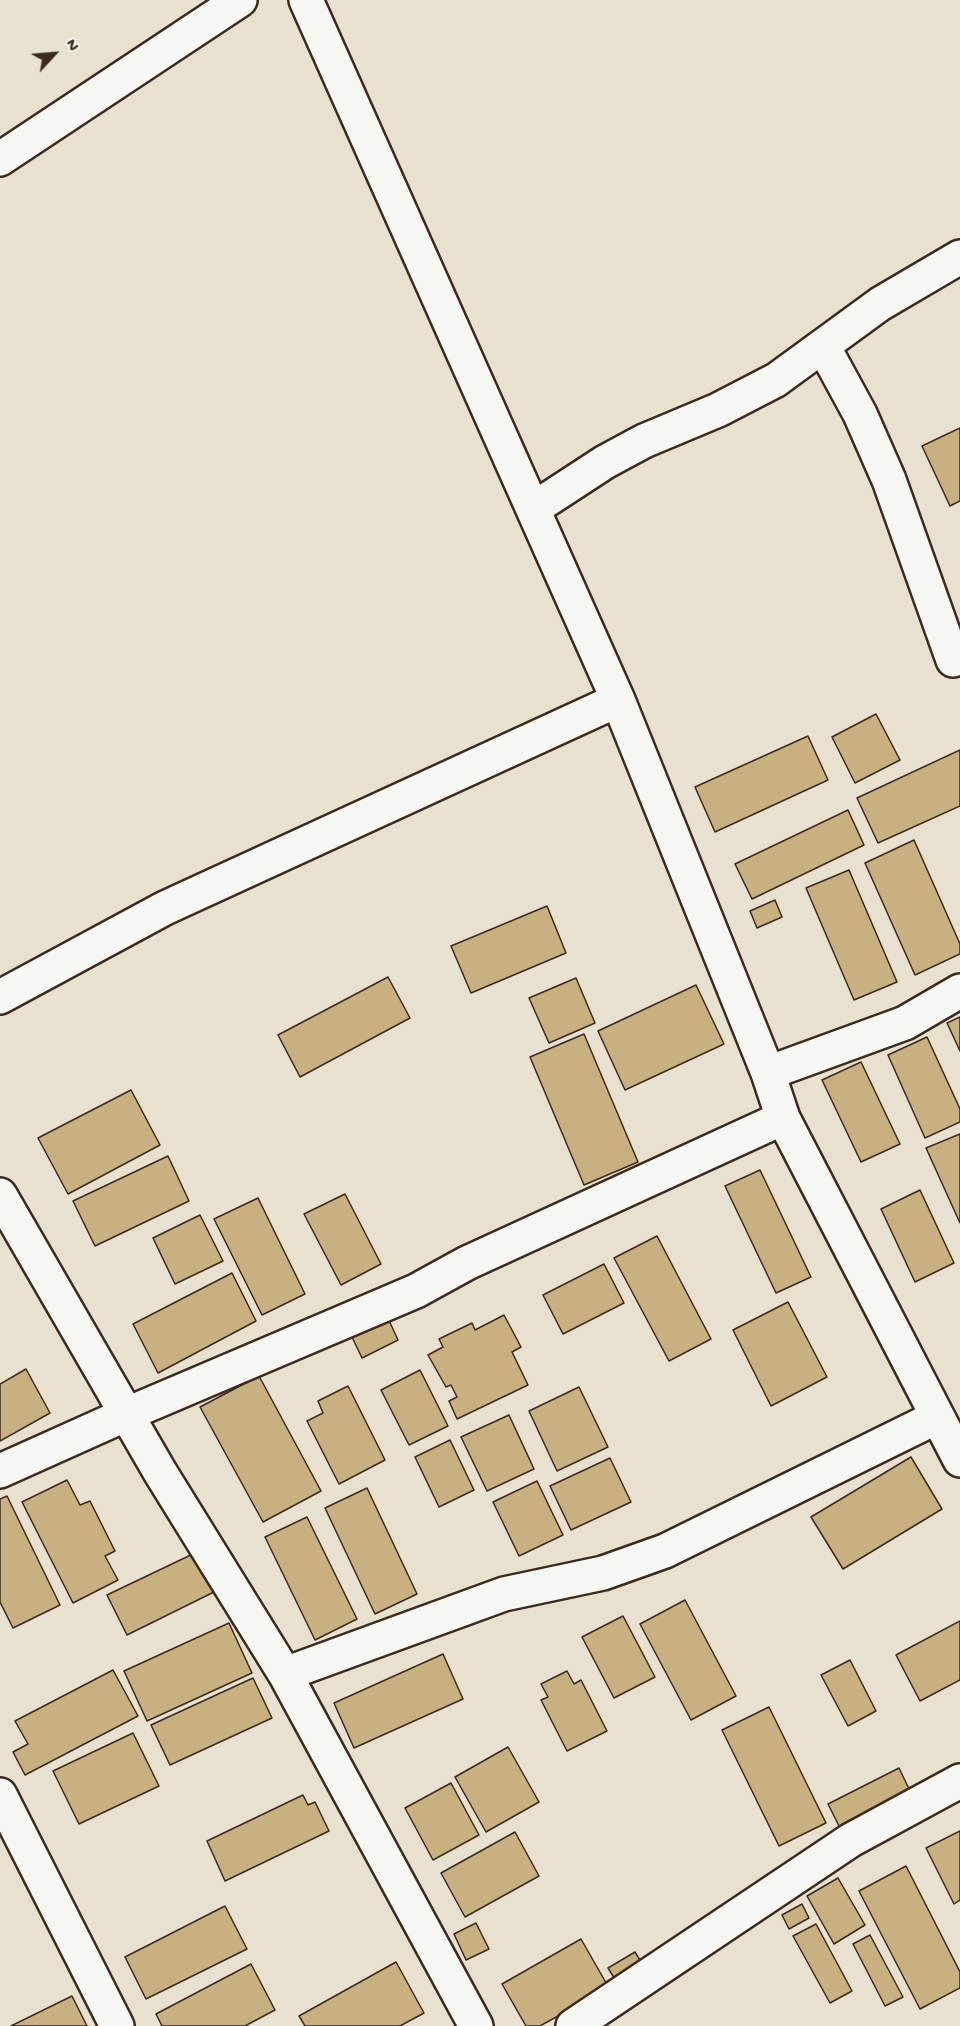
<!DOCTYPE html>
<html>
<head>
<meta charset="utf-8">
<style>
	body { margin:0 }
	#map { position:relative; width:960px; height:2026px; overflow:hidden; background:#e8e1d0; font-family:"Gochi Hand",sans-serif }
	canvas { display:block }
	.north { position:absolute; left:24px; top:24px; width:60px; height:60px; -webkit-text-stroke:4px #f6f6f2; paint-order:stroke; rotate:64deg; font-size:16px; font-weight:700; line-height:24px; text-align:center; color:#3b2a1e }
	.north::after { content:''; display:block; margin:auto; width:21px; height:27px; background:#3b2a1e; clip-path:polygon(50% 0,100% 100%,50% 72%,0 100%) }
</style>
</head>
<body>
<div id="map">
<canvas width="960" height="2026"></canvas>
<div class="north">N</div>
</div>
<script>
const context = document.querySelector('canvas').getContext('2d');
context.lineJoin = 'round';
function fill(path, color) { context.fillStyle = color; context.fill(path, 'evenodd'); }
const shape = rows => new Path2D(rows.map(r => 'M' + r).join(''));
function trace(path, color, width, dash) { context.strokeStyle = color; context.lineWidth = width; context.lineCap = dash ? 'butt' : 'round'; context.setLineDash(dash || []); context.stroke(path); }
const building = shape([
	[960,428,960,501,950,506,922,446,960,428],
	[876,714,900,760,855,783,832,737,876,714],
	[808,736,828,780,715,832,695,787,808,736],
	[960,750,960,806,878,843,857,798,960,750],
	[848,810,864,845,752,899,735,864,848,810],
	[914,840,960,944,960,954,915,975,865,863,914,840],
	[849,870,897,982,854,1000,806,888,849,870],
	[775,900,782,917,757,928,750,911,775,900],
	[547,906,566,953,471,993,451,946,547,906],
	[388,977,410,1018,300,1077,278,1035,388,977],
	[576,978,595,1023,549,1043,529,998,576,978],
	[696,985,724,1044,625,1090,598,1031,696,985],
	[960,1017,960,1051,947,1023,960,1017],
	[584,1034,638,1162,584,1185,530,1057,584,1034],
	[927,1037,960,1109,960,1122,925,1138,888,1055,927,1037],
	[861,1062,900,1144,861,1162,822,1080,861,1062],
	[131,1090,160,1145,68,1194,38,1138,131,1090],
	[960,1134,960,1223,926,1148,960,1134],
	[168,1156,189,1201,95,1246,73,1201,168,1156],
	[760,1170,811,1277,776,1293,725,1186,760,1170],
	[920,1190,954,1263,915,1282,881,1209,920,1190],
	[345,1194,381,1264,341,1285,304,1214,345,1194],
	[258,1198,305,1294,262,1315,214,1219,258,1198],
	[200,1215,223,1261,175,1284,153,1238,200,1215],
	[657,1236,711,1339,669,1361,614,1258,657,1236],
	[604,1264,624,1303,563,1334,543,1295,604,1264],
	[232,1273,256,1321,158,1373,133,1324,232,1273],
	[788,1302,827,1377,771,1406,733,1330,788,1302],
	[504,1315,521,1347,512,1352,528,1385,457,1419,449,1401,457,1397,451,1385,446,1387,428,1355,443,1347,439,1339,472,1323,475,1330,504,1315],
	[387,1316,398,1340,362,1358,351,1335,387,1316],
	[26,1369,50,1413,0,1441,0,1384,26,1369],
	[420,1370,448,1426,409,1445,381,1390,420,1370],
	[259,1376,321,1491,263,1522,200,1407,259,1376],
	[348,1386,385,1460,339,1484,307,1421,323,1413,318,1401,348,1386],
	[579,1387,608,1447,557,1471,529,1411,579,1387],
	[509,1415,534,1469,487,1491,461,1437,509,1415],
	[450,1440,474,1490,439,1507,415,1457,450,1440],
	[911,1457,942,1509,843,1569,811,1517,911,1457],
	[610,1458,631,1502,571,1530,550,1486,610,1458],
	[67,1480,80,1505,90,1501,115,1551,105,1556,118,1580,73,1603,22,1502,67,1480],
	[537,1481,563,1535,519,1556,493,1502,537,1481],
	[367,1488,417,1594,375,1614,325,1508,367,1488],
	[7,1496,60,1605,13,1628,0,1602,0,1499,7,1496],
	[307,1517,357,1619,315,1640,265,1537,307,1517],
	[197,1552,216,1591,127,1635,107,1595,197,1552],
	[685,1600,736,1696,691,1720,640,1624,685,1600],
	[623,1616,655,1677,614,1698,582,1637,623,1616],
	[960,1621,960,1680,920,1701,896,1655,960,1621],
	[229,1623,252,1673,147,1721,124,1671,229,1623],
	[443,1654,463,1699,354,1748,334,1703,443,1654],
	[850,1660,876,1711,848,1726,821,1675,850,1660],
	[113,1670,138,1716,25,1775,13,1752,28,1744,15,1721,113,1670],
	[567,1671,574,1684,581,1680,607,1731,567,1751,541,1700,548,1697,541,1684,567,1671],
	[253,1678,272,1718,170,1765,151,1725,253,1678],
	[769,1707,826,1823,779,1846,722,1730,769,1707],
	[133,1733,159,1786,79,1824,53,1771,133,1733],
	[508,1747,539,1802,486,1832,455,1777,508,1747],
	[899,1768,911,1793,840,1828,828,1804,899,1768],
	[451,1783,479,1835,433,1860,405,1808,451,1783],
	[303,1795,308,1805,315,1802,329,1831,225,1881,207,1841,303,1795],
	[960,1831,960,1900,954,1904,926,1848,960,1831],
	[515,1832,539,1876,465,1917,441,1873,515,1832],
	[906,1866,960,1972,960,1988,920,2009,859,1891,906,1866],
	[838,1878,865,1925,834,1944,807,1896,838,1878],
	[802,1904,809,1918,789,1929,782,1915,802,1904],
	[225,1906,247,1949,146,1999,125,1957,225,1906],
	[476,1923,489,1949,466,1960,454,1934,476,1923],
	[816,1924,852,1991,830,2003,793,1936,816,1924],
	[870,1935,903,1997,885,2006,853,1944,870,1935],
	[581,1939,609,1988,540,2026,526,2026,502,1984,581,1939],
	[635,1952,647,1972,621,1989,608,1968,635,1952],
	[396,1962,424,2013,400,2026,305,2026,299,2016,396,1962],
	[251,1964,275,2010,245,2026,162,2026,156,2014,251,1964],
	[72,1996,87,2026,11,2026,72,1996]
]);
const minor = shape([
	[306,0,618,700,768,1073,783,1118,960,1460],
	[0,159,240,0],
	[823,346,860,414,889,480,953,660],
	[533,509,605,462,644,441,718,410,776,380,880,304,960,257],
	[0,997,165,908,618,700],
	[768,1073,905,1023,960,991],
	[0,1195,160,1472,285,1674,476,2026],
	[0,1471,127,1414,416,1291,467,1263,783,1118],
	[285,1674,504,1594,603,1573,665,1551,937,1417],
	[0,1795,117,2026],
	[573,2026,851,1840,960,1781]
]);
fill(building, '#c9b080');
trace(building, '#3b2a1e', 1.5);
trace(minor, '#3b2a1e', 38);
trace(minor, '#f6f6f2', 33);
</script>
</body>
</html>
